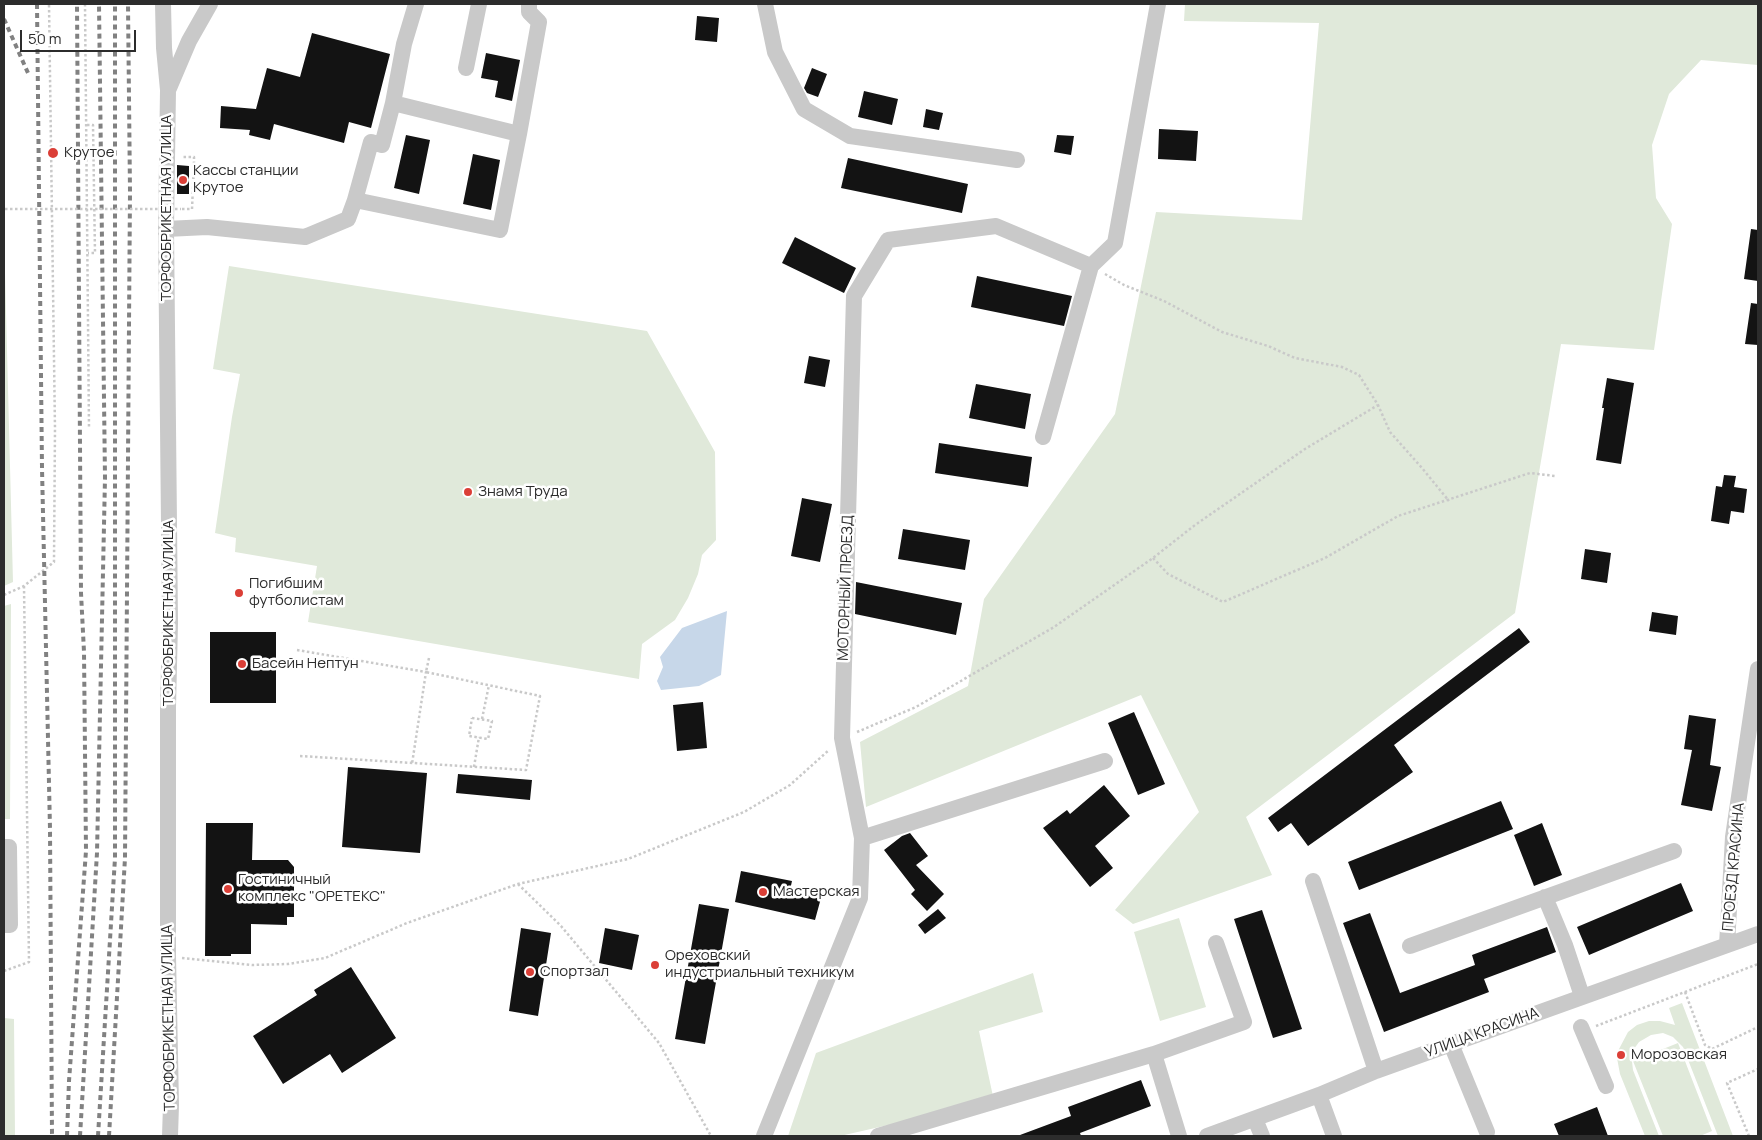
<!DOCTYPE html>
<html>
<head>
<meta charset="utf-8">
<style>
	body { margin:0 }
	#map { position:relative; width:1762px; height:1140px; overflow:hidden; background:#fff; font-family:Manrope,sans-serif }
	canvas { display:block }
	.frame { position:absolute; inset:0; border:5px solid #2c2c2c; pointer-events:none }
	.scale { position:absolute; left:20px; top:30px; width:116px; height:22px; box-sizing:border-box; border:2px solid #2c2c2c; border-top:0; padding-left:6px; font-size:15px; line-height:18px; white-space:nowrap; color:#2c2c2c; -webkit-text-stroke:4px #fff; paint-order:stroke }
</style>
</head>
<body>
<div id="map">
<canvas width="1762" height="1140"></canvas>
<div class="frame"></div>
<div class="scale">50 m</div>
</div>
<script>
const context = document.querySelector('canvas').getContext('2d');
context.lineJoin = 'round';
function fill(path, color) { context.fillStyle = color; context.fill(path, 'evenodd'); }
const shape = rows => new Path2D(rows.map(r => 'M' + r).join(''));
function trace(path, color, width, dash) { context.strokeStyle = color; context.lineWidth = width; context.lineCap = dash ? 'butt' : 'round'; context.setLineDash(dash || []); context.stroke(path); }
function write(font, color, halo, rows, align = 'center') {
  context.font = font + ' Manrope,sans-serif'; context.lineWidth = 5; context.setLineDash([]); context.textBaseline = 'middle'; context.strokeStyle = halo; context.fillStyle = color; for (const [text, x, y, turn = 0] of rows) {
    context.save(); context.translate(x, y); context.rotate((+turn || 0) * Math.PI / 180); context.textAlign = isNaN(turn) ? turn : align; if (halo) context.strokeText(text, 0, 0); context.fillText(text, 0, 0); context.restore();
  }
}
const green = shape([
	[1185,4,1758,4,1758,65,1701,60,1669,94,1652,145,1656,198,1672,224,1654,350,1561,344,1515,613,1246,817,1272,875,1133,924,1115,910,1199,812,1141,695,866,807,860,742,968,686,984,599,1115,414,1156,212,1302,220,1319,23,1184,21],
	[4,234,13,582,4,586],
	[229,266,647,331,715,452,716,540,702,555,698,574,688,598,675,620,642,644,639,679,308,622,317,566,235,552,236,538,215,533,232,417,240,374,213,369],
	[11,604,10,819,4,819,4,606],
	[1179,918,1206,1007,1160,1021,1134,932],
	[1033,973,1043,1012,979,1031,994,1101,840,1136,788,1136,816,1053],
	[1682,1003,1733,1136,1718,1136,1683,1047,1673,1037,1663,1033,1651,1035,1639,1042,1631,1053,1633,1070,1659,1136,1645,1136,1620,1074,1617,1058,1619,1049,1628,1032,1637,1025,1649,1021,1660,1021,1675,1025,1669,1008],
	[4,1018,14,1019,15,1136,4,1136],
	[1678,1043,1712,1131,1700,1136,1663,1136,1633,1061]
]);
const water = shape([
	[727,611,721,675,699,686,661,690,657,681,663,667,660,657,682,628]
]);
const building = shape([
	[697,16,719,18,717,42,695,40],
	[312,33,390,54,371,128,349,122,344,143,274,124,270,140,249,135,250,130,220,128,221,106,256,109,267,68,300,77],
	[486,53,520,60,512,101,495,97,498,81,481,78],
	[812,68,827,74,818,97,807,93,804,88],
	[864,91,898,99,892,125,858,117],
	[926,109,943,113,939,130,923,127],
	[1159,129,1198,131,1196,161,1158,159],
	[406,135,430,140,419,194,394,188],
	[1057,135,1074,136,1071,155,1054,152],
	[473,154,500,160,491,210,463,204],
	[848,158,968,184,962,213,841,188],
	[177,165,189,166,189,194,177,194],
	[1751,229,1758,230,1758,281,1744,279],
	[795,237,856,268,844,293,782,263],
	[977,276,1072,296,1064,326,971,307],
	[1751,303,1758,304,1758,345,1745,344],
	[809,356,830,360,825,387,804,383],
	[1607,378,1634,383,1621,464,1596,460,1604,408,1602,408],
	[976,384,1031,394,1025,429,969,418],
	[939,443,1032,457,1028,487,935,473],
	[1724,475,1736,476,1734,487,1747,489,1744,513,1731,511,1729,524,1711,521,1716,486,1722,487],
	[802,498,832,504,820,562,791,556],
	[903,529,970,540,965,570,898,559],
	[1585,549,1611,553,1607,583,1581,579],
	[856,582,962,603,956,635,855,614],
	[1652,612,1678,616,1676,635,1649,631],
	[1519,628,1530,642,1394,745,1413,772,1308,846,1291,823,1278,832,1268,818],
	[210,632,276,632,276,703,210,703],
	[703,702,707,748,677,751,673,705],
	[1134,712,1165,784,1138,795,1108,723],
	[1689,715,1716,719,1710,765,1721,767,1712,811,1681,805,1692,750,1684,749],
	[348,767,427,773,420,853,342,847],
	[458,774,532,780,530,800,456,793],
	[1104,785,1130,816,1095,846,1113,868,1090,887,1043,828,1067,810,1070,814],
	[1501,801,1513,829,1359,890,1348,862],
	[206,823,253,823,252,860,288,860,294,867,294,917,287,917,287,925,251,924,251,954,231,954,231,956,205,956],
	[1542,823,1562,875,1534,886,1514,835],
	[910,833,928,856,916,865,944,894,927,911,911,894,915,890,884,850,902,836],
	[741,871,792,881,790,890,821,898,815,920,735,902],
	[1681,883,1693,911,1589,955,1577,927],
	[699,904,729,909,705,1044,675,1039],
	[938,909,946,918,925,934,918,925],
	[1262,910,1302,1029,1273,1038,1234,919],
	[1370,913,1400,993,1475,965,1472,955,1547,927,1556,952,1484,979,1489,992,1384,1032,1343,923],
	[521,928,551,933,538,1016,509,1011],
	[605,928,639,935,632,970,599,963],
	[351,967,396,1038,342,1073,330,1054,283,1084,253,1036,317,995,314,990],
	[1141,1080,1151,1106,1080,1133,1081,1136,1020,1136,1020,1135,1071,1116,1068,1107],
	[1597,1107,1608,1136,1559,1136,1554,1124]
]);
const path = shape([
	[85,4,89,428],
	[87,125,93,125,95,253,88,253],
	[4,209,5,209],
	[182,209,192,209,194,164,194,157,183,157],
	[1105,274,1124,285,1164,301,1222,332,1268,346,1295,358,1342,367,1359,375,1378,405,1390,432,1422,468,1449,501],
	[1153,558,1168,574,1223,602,1325,558,1398,516,1530,473,1555,476],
	[4,595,24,586,54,562,55,429,49,4],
	[297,650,426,672,412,764],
	[472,718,492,721,488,739,469,736,472,718],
	[482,719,489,685],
	[857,732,916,707,1054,627,1153,558,1195,525,1305,449,1378,405],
	[300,756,526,770,540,696,426,672,429,658],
	[474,767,479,737],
	[518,884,561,926,659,1043,711,1136],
	[182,958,252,965,288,964,325,958,407,923,518,884,628,859,744,812,790,785,829,750],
	[4,971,29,962,24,586],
	[1685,992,1705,1045,1712,1049,1758,1027],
	[1596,1026,1758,964],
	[1749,1136,1727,1083,1758,1069]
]);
const minor = shape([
	[163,4,164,48,168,90,166,229,170,623,168,707,168,956,171,1105,170,1136],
	[765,4,775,52,804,109,850,136,1017,160],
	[466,68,479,4],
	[169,88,189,41,210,4],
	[393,103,404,44,416,4],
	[519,134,539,22,529,12,529,4],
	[166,229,207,227,305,237,348,219,355,200,500,230,519,134,393,103,382,145,371,142,355,200],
	[1043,437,1091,266,1115,243,1158,4],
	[862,838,1105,761],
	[4,847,9,847,10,925,4,925],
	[1313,881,1376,1071],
	[1545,897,1565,945,1582,996],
	[1727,945,1733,837,1758,669],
	[1410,946,1674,851],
	[1581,1027,1606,1086],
	[1451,1044,1487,1132],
	[1154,1054,1179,1136],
	[1319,1095,1334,1136],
	[1255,1119,1262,1136],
	[764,1136,860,898,862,838,842,738,854,296,888,240,996,226,1091,266],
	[878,1136,1154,1054,1244,1022,1216,943],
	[1207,1136,1319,1095,1376,1071,1758,934]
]);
const rail = shape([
	[37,4,42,468,50,829,52,1136],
	[4,19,28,73],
	[67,1136,69,1081,86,851,84,652,81,593,77,4],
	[80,1136,97,853,105,478,99,4],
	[98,1136,115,858,115,4],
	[109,1136,125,858,130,192,128,4]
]);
const pathBridge = shape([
	[5,209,181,209]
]);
const markers = [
	[53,153,6,"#db3f37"],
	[183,180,5,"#db3f37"],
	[468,492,5,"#db3f37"],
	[239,593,5,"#db3f37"],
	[242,664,5,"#db3f37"],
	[228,889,5,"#db3f37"],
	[763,892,5,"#db3f37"],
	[655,965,5,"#db3f37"],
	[530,972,5,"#db3f37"],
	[1621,1055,5,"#db3f37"]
];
const poiNames = [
	["Крутое",64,153],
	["Кассы станции",193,171],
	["Крутое",193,188],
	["Знамя Труда",478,492],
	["Погибшим",249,584],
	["футболистам",249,601],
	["Басейн Нептун",252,664],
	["Гостиничный",238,880],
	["комплекс \"ОРЕТЕКС\"",238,897],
	["Мастерская",773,892],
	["Ореховский",665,956],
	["индустриальный техникум",665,973],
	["Спортзал",540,972],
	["Морозовская",1631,1055]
];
const streetNames = [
	["ТОРФОБРИКЕТНАЯ УЛИЦА",167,208,-90],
	["МОТОРНЫЙ ПРОЕЗД",846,588,-88],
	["ТОРФОБРИКЕТНАЯ УЛИЦА",169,613,-90],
	["ПРОЕЗД КРАСИНА",1734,867,-85],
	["ТОРФОБРИКЕТНАЯ УЛИЦА",169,1018,-91],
	["УЛИЦА КРАСИНА",1482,1033,-20]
];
fill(green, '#e0e9da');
fill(water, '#c7d7e9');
fill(building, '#131313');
trace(path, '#c9c9c9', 2.5, [2.5, 2.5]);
trace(minor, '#c9c9c9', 16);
trace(rail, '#818181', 4, [5, 4]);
trace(pathBridge, '#c9c9c9', 2.5, [2.5, 2.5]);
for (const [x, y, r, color] of markers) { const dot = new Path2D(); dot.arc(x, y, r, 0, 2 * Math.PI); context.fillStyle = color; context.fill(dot); trace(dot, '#fff', 2); }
write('15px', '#2c2c2c', '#fff', poiNames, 'left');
write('15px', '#2c2c2c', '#fff', streetNames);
</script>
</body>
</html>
